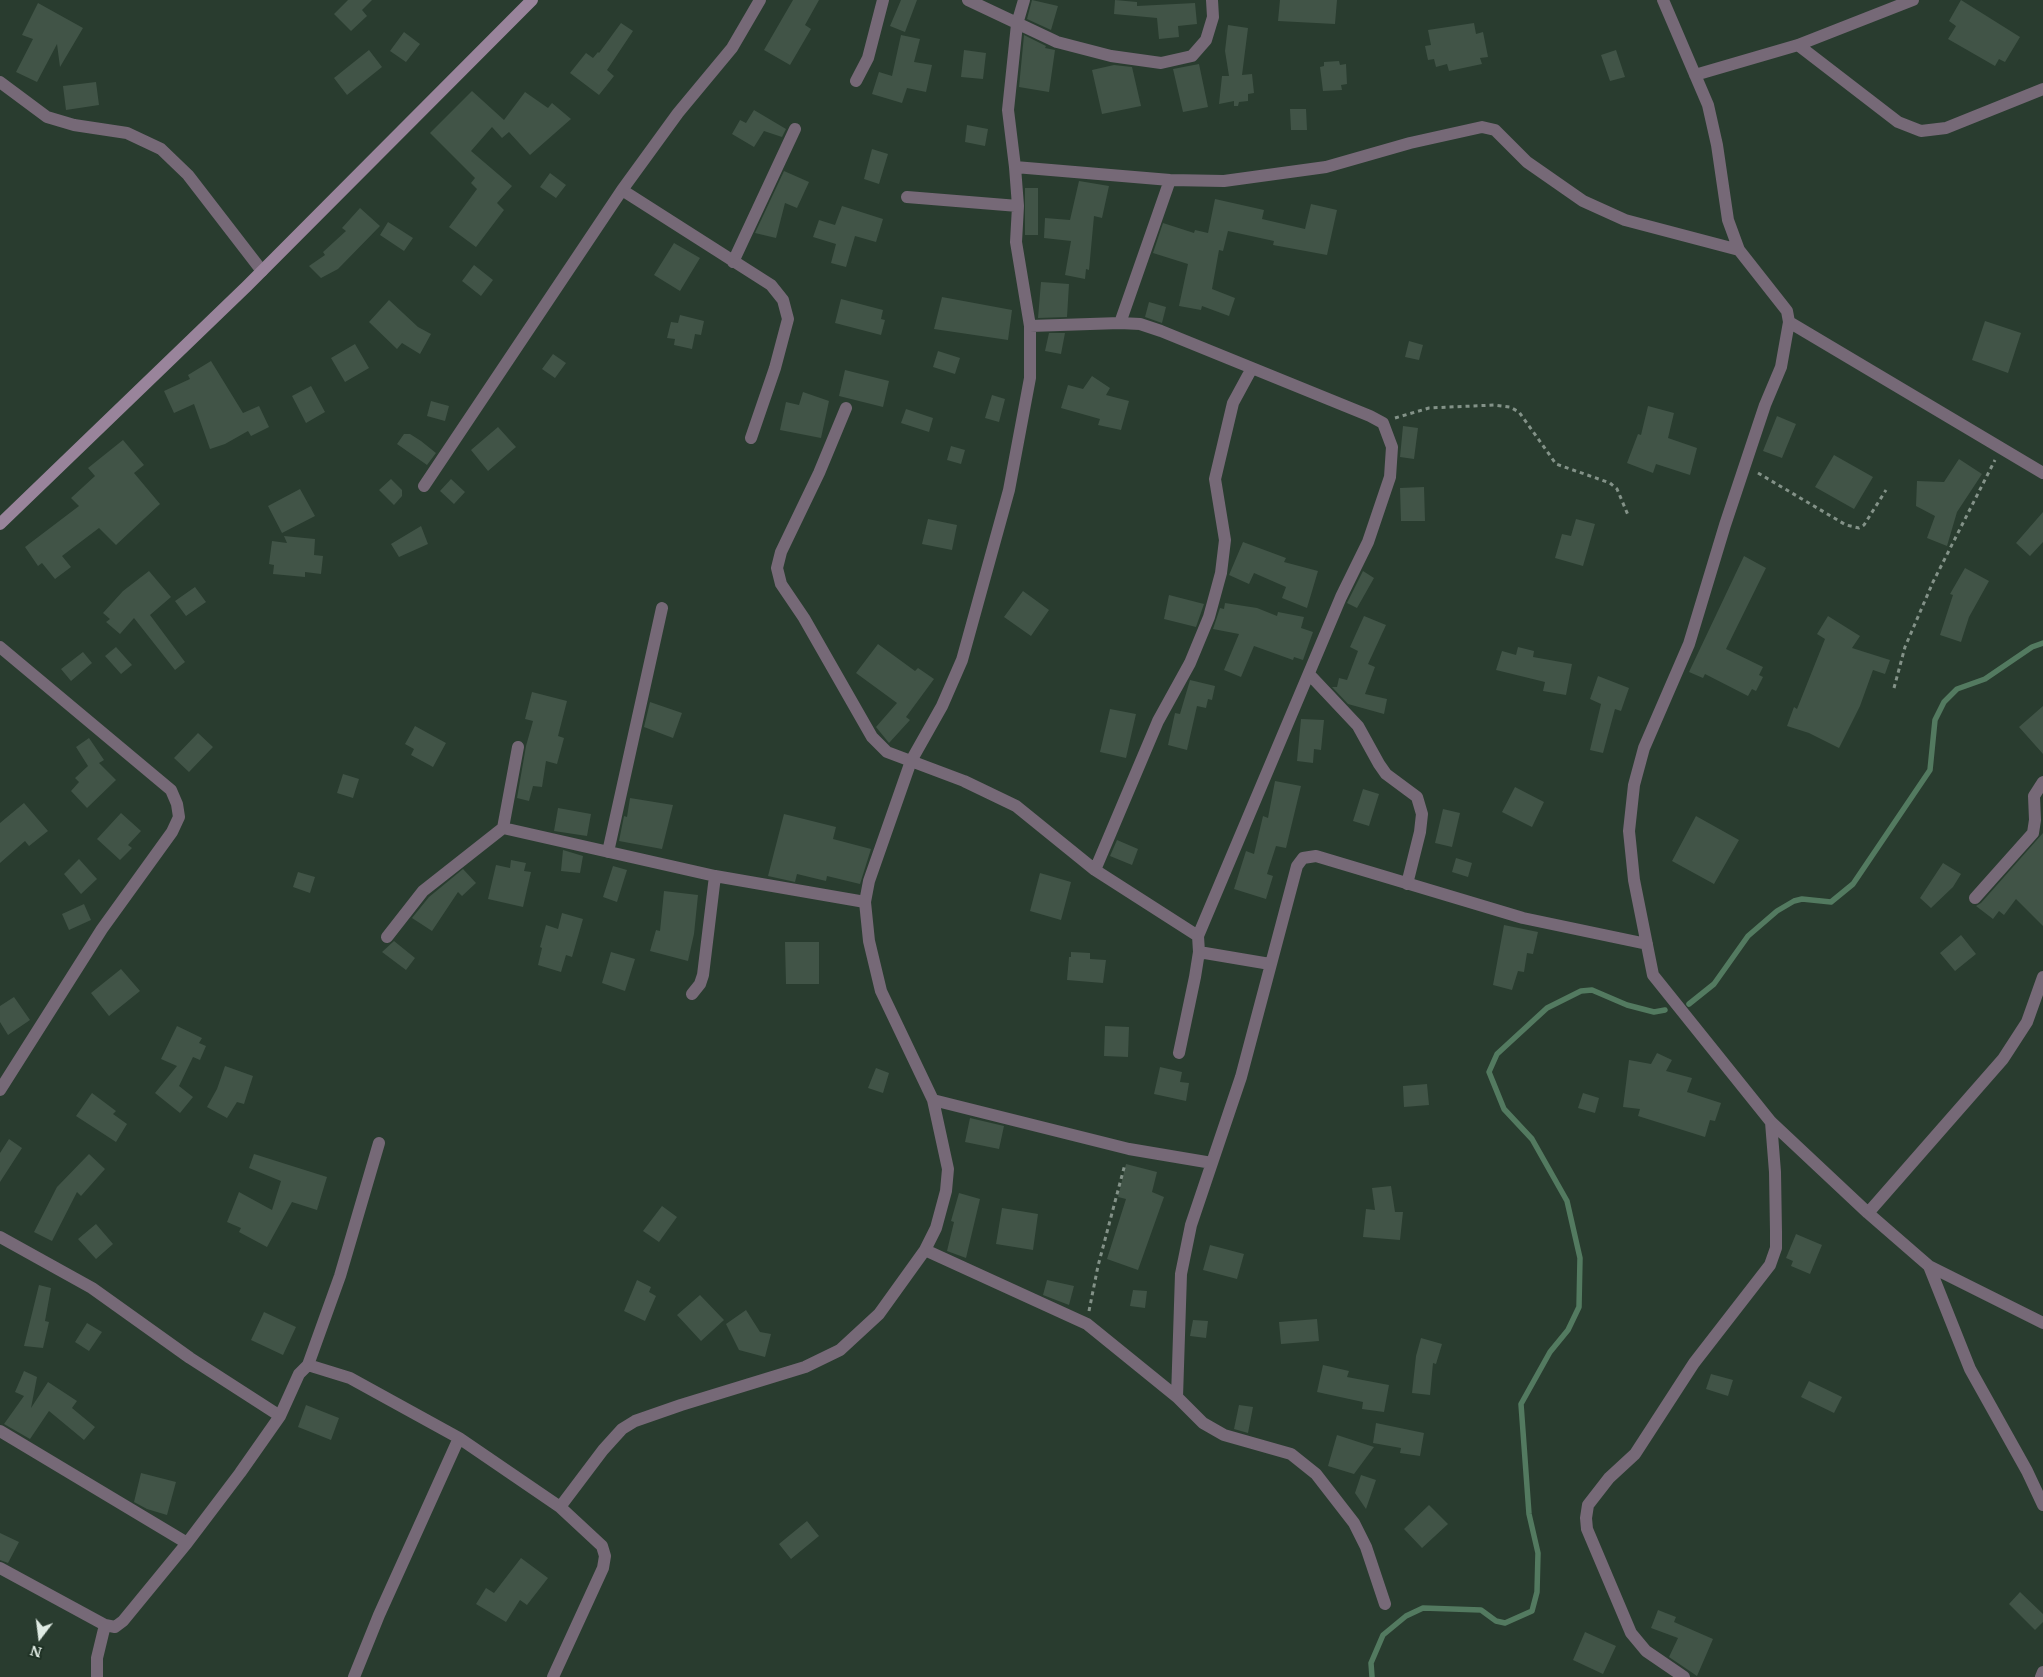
<!DOCTYPE html>
<html>
<head>
<meta charset="utf-8">
<style>
	body { margin:0 }
	#map { position:relative; width:2043px; height:1677px; overflow:hidden; background:#293c2f; font-family:Merriweather,serif }
	canvas { display:block }
	.north { position:absolute; left:15px; top:1612px; width:50px; height:50px; -webkit-text-stroke:4px #1f3225; paint-order:stroke; rotate:195deg; font-size:14px; font-weight:700; line-height:20px; text-align:center; color:#dfebe3 }
	.north::after { content:''; display:block; margin:auto; width:18px; height:22px; background:#dfebe3; clip-path:polygon(50% 0,100% 100%,50% 72%,0 100%) }
</style>
</head>
<body>
<div id="map">
<canvas width="2043" height="1677"></canvas>
<div class="north">N</div>
</div>
<script>
const context = document.querySelector('canvas').getContext('2d');
context.lineJoin = 'round';
const shape = rows => new Path2D(rows.map(r => 'M' + r).join(''));
function trace(path, color, width, dash) { context.strokeStyle = color; context.lineWidth = width; context.lineCap = dash ? 'butt' : 'round'; context.setLineDash(dash || []); context.stroke(path); }
function fill(path, color) { context.fillStyle = color; context.fill(path, 'evenodd'); }
const stream = shape([
	[1689,1004,1714,984,1748,936,1777,911,1794,901,1802,899,1831,902,1853,884,1930,770,1935,720,1944,702,1957,689,1985,679,2032,647,2043,643],
	[1372,1677,1371,1663,1383,1635,1406,1616,1423,1608,1481,1610,1496,1621,1505,1623,1532,1611,1537,1592,1538,1553,1529,1514,1521,1404,1550,1352,1568,1330,1579,1307,1580,1258,1567,1201,1532,1139,1504,1109,1489,1072,1497,1054,1547,1008,1581,991,1592,990,1627,1005,1654,1012,1665,1010]
]);
const building = shape([
	[348,0,372,0,362,10,367,16,351,31,334,14],
	[793,0,819,0,805,25,811,29,790,65,764,50],
	[901,0,917,0,905,32,890,26],
	[1032,0,1058,6,1051,30,1027,19],
	[1115,0,1137,2,1137,6,1195,3,1197,24,1178,26,1179,37,1159,39,1157,18,1114,14],
	[1280,0,1337,0,1335,24,1278,21],
	[1961,0,2020,37,2005,62,1999,59,1995,66,1948,39,1956,26,1949,21],
	[38,3,83,28,60,67,57,44,37,82,16,72,33,39,22,35],
	[621,23,633,31,607,70,614,76,599,95,570,73,586,53,593,58,598,52,599,53],
	[1474,23,1476,34,1483,32,1488,57,1480,58,1482,64,1449,71,1447,64,1436,67,1434,59,1428,60,1425,46,1431,45,1428,30],
	[1228,25,1248,28,1242,75,1252,74,1254,93,1248,94,1248,101,1239,102,1238,106,1234,106,1234,101,1219,104,1222,76,1229,76,1225,51],
	[404,32,420,44,406,62,390,51],
	[901,35,920,39,914,62,932,65,926,92,907,88,902,103,872,94,879,72,892,76],
	[1024,35,1046,46,1045,48,1055,50,1049,92,1019,87],
	[369,50,382,67,347,95,334,78],
	[964,50,986,53,983,79,961,77],
	[1616,50,1625,77,1610,81,1601,55],
	[1339,61,1340,65,1346,64,1347,84,1341,85,1342,90,1323,91,1320,67,1324,66,1324,62],
	[1199,64,1208,107,1183,112,1173,69],
	[1114,65,1132,67,1141,106,1102,114,1092,70],
	[96,82,99,105,66,110,63,86],
	[472,91,504,120,525,92,548,108,552,103,571,119,530,155,509,132,502,138,492,127,471,151,512,186,497,203,504,210,476,247,449,227,477,189,471,183,475,178,430,133],
	[1290,109,1306,109,1307,130,1291,130],
	[754,110,786,129,782,137,764,131,754,147,732,134,740,120,746,123],
	[967,125,988,129,985,146,965,142],
	[872,149,888,154,879,184,864,179],
	[784,171,809,182,797,208,785,203,776,238,755,233],
	[550,173,566,185,556,198,540,187],
	[1079,181,1109,186,1102,218,1094,216,1089,270,1086,269,1085,279,1065,275,1071,241,1044,238,1045,218,1070,220],
	[1025,188,1038,188,1038,235,1025,235],
	[1215,199,1264,210,1262,219,1305,229,1311,204,1337,210,1327,255,1273,245,1274,241,1228,231,1223,251,1219,250,1212,289,1235,298,1229,316,1202,306,1201,310,1179,306,1188,264,1153,253,1163,223,1194,233,1195,230,1208,233],
	[842,206,883,219,876,242,855,236,846,267,831,263,836,244,813,237,819,220,835,225],
	[360,208,380,226,338,269,321,278,309,266,325,255,323,252,346,231,342,228],
	[388,222,413,238,404,251,380,235],
	[674,243,700,258,680,291,654,275],
	[474,265,493,280,481,296,462,281],
	[1041,282,1069,284,1067,317,1038,318],
	[942,297,1012,310,1008,340,934,329],
	[841,299,883,310,881,319,885,320,881,335,835,323],
	[389,300,418,327,431,334,420,354,402,343,397,349,369,322],
	[1149,302,1166,307,1162,323,1145,317],
	[680,315,704,321,701,335,695,334,692,349,674,345,675,339,667,338,671,322,678,323],
	[1985,321,2021,333,2008,373,1972,360],
	[1049,333,1065,333,1061,354,1045,351],
	[1409,341,1423,345,1419,360,1405,357],
	[355,344,369,368,345,382,331,358],
	[938,351,960,358,955,374,933,367],
	[553,354,566,363,555,378,542,369],
	[211,361,243,413,259,406,269,427,251,436,248,431,225,444,210,449,194,404,174,413,164,391,190,379,188,375],
	[845,370,889,381,883,407,839,396],
	[1092,376,1110,388,1106,395,1129,401,1121,430,1098,425,1100,419,1061,408,1068,385,1083,389],
	[311,386,325,412,306,423,292,396],
	[803,392,829,401,821,438,780,430,786,402,799,405],
	[992,395,1005,399,999,422,985,418],
	[431,401,449,406,445,421,427,416],
	[1648,406,1674,413,1668,438,1697,448,1690,475,1656,464,1653,473,1627,463,1638,434,1641,435],
	[906,409,933,418,929,432,901,423],
	[1777,416,1796,424,1782,458,1763,451],
	[1403,426,1418,428,1414,459,1400,457],
	[498,427,516,447,488,471,471,450],
	[404,434,410,434,421,441,436,453,427,465,397,444],
	[123,440,144,465,134,473,160,504,116,545,99,528,62,556,71,567,55,579,42,563,38,566,25,547,79,506,71,498,95,476,88,468],
	[951,446,965,450,961,464,947,460],
	[1834,455,1873,477,1854,509,1815,487],
	[1959,459,1982,474,1957,512,1947,546,1927,538,1935,516,1916,506,1917,481,1944,482],
	[391,479,402,490,402,496,394,505,379,490],
	[451,479,465,492,454,504,440,491],
	[1424,487,1425,521,1401,521,1400,488],
	[300,489,315,516,282,533,268,506],
	[2043,512,2043,542,2030,556,2016,543],
	[928,519,957,525,952,550,922,544],
	[1576,519,1595,524,1583,566,1555,558,1562,534,1571,536],
	[421,526,428,544,399,557,391,544],
	[284,536,315,539,314,555,323,556,321,574,305,572,305,577,273,574,274,565,269,564,272,541,287,543],
	[1243,542,1286,558,1284,562,1318,571,1307,608,1282,598,1286,587,1254,573,1249,584,1229,575],
	[1744,556,1766,568,1726,649,1763,667,1759,675,1763,677,1756,691,1752,689,1748,696,1705,674,1703,678,1689,672],
	[1965,568,1989,581,1969,617,1961,642,1940,635,1953,595,1950,594],
	[149,571,171,597,150,615,185,662,175,670,134,618,120,634,106,622,110,619,103,613,123,591],
	[1363,571,1374,578,1357,608,1347,603],
	[195,587,206,602,186,616,175,601],
	[1023,591,1049,610,1031,636,1004,617],
	[1169,595,1204,604,1196,627,1164,619],
	[1225,603,1257,608,1277,616,1278,612,1304,617,1301,628,1313,632,1303,660,1294,657,1293,660,1254,646,1241,677,1224,670,1239,634,1213,629,1220,608,1224,609],
	[1364,616,1386,625,1368,664,1375,667,1365,694,1387,699,1384,714,1348,704,1332,687,1337,687,1339,678,1347,680,1358,651,1350,647],
	[1828,616,1860,636,1852,648,1890,660,1885,674,1873,670,1860,706,1839,748,1809,733,1787,726,1794,707,1797,709,1825,639,1817,634],
	[878,644,915,671,918,668,934,679,906,717,910,720,889,743,876,727,897,703,856,673],
	[116,647,132,665,121,674,105,656],
	[1518,647,1534,651,1533,657,1572,664,1566,695,1543,691,1545,682,1496,670,1502,651,1516,655],
	[83,652,92,663,71,681,61,669],
	[1598,676,1629,688,1621,711,1615,709,1603,753,1590,750,1601,704,1590,699],
	[1190,680,1215,686,1212,700,1208,699,1206,708,1197,706,1187,750,1168,745,1175,713,1180,714],
	[532,692,567,701,558,736,564,738,557,764,546,761,542,787,533,786,529,801,517,798,526,746,533,721,525,719],
	[650,702,682,713,673,738,644,727],
	[2043,706,2043,754,2019,727],
	[1110,709,1136,714,1126,758,1100,752],
	[1301,719,1324,720,1321,750,1314,749,1313,763,1297,761],
	[415,726,446,743,433,767,411,755,414,749,405,744],
	[198,733,213,747,189,772,174,758],
	[89,738,104,760,99,763,116,780,87,808,71,791,79,782,75,778,88,766,76,747],
	[343,774,359,779,353,798,337,793],
	[1275,781,1301,786,1286,848,1276,846,1267,874,1273,876,1266,899,1234,889,1246,851,1254,854,1263,816,1268,818],
	[1515,787,1544,802,1532,827,1502,812],
	[1363,789,1379,794,1369,826,1353,821],
	[630,798,673,805,662,849,619,841,624,816,627,817],
	[24,803,48,831,29,846,25,841,0,863,0,823],
	[558,808,591,814,587,836,554,831],
	[1443,809,1460,813,1452,847,1435,843],
	[121,813,141,831,128,845,132,848,120,860,97,839],
	[784,814,836,827,833,839,871,849,860,884,827,876,826,881,797,874,795,882,768,876],
	[1696,816,1739,840,1714,884,1672,861],
	[2043,833,2043,926,2016,899,2004,915,1999,911,1993,919,1976,906,1981,903],
	[1117,840,1138,849,1132,865,1110,856],
	[563,850,583,856,580,873,561,871],
	[1456,858,1472,863,1468,877,1452,872],
	[79,859,97,879,81,894,64,874],
	[511,860,526,863,524,871,531,872,523,907,488,899,496,865,510,868],
	[1943,863,1961,874,1953,887,1931,908,1920,898],
	[613,866,627,870,617,902,603,897],
	[463,869,476,883,462,896,458,892,432,931,412,918,429,897],
	[298,872,315,877,310,893,293,887],
	[1040,873,1071,882,1061,920,1030,911],
	[664,891,698,895,694,934,688,961,650,951,656,930,660,931],
	[84,904,91,920,69,930,62,914],
	[562,913,583,919,572,957,566,955,561,972,538,965,542,948,540,947,546,925,558,929],
	[1504,925,1538,932,1533,954,1527,953,1524,972,1518,971,1512,990,1493,985],
	[1961,935,1976,954,1955,971,1940,953],
	[394,941,415,958,406,970,382,952],
	[785,942,819,942,819,984,786,984],
	[611,952,635,959,625,991,602,983],
	[1071,952,1090,953,1090,959,1106,960,1103,983,1067,980,1069,957,1071,957],
	[121,969,140,991,109,1016,91,993],
	[14,997,30,1020,8,1035,0,1022,0,1006],
	[177,1026,202,1038,199,1043,206,1046,200,1060,193,1057,179,1086,193,1097,180,1113,155,1093,177,1066,161,1059],
	[1105,1026,1129,1027,1128,1057,1104,1056],
	[1657,1053,1672,1060,1666,1071,1692,1078,1687,1092,1721,1103,1715,1121,1710,1120,1705,1137,1638,1116,1640,1109,1623,1107,1629,1060,1651,1064],
	[225,1066,253,1076,244,1104,237,1102,227,1118,207,1107,217,1089],
	[1160,1067,1182,1072,1180,1082,1189,1083,1186,1101,1154,1094],
	[876,1068,889,1073,883,1093,868,1088],
	[1427,1084,1429,1105,1404,1107,1403,1086],
	[92,1093,116,1111,113,1114,127,1124,116,1142,76,1116],
	[1583,1093,1599,1098,1595,1113,1578,1108],
	[970,1118,1004,1126,999,1149,965,1142],
	[9,1139,22,1148,0,1182,0,1153],
	[89,1154,105,1169,81,1196,77,1192,52,1241,34,1232,57,1187],
	[254,1154,327,1177,317,1210,292,1202,267,1247,239,1232,241,1228,227,1222,239,1192,272,1210,281,1181,249,1168],
	[1126,1164,1157,1172,1152,1192,1164,1197,1138,1270,1107,1259,1126,1199,1118,1197],
	[1391,1186,1395,1212,1403,1212,1400,1240,1363,1237,1366,1209,1375,1210,1372,1188],
	[959,1193,980,1199,966,1258,947,1251,954,1222,951,1221],
	[662,1206,677,1217,659,1242,643,1231],
	[1002,1208,1038,1214,1033,1250,996,1244],
	[96,1224,113,1244,96,1259,78,1239],
	[1796,1234,1822,1245,1810,1274,1791,1266,1793,1261,1786,1258],
	[1210,1245,1244,1254,1237,1279,1203,1270],
	[637,1280,651,1287,649,1292,656,1296,645,1321,624,1311],
	[1047,1280,1074,1286,1069,1305,1043,1295],
	[39,1285,51,1288,45,1321,49,1322,43,1348,24,1346],
	[1133,1290,1147,1291,1145,1308,1130,1306],
	[700,1295,724,1320,701,1341,677,1315],
	[746,1310,760,1332,771,1334,765,1357,739,1350,726,1324],
	[264,1312,296,1327,283,1355,251,1340],
	[1317,1319,1319,1341,1281,1344,1279,1322],
	[1193,1320,1208,1321,1206,1338,1190,1336],
	[87,1323,102,1332,89,1351,75,1342],
	[1421,1338,1442,1344,1436,1364,1433,1363,1430,1395,1412,1393,1416,1356],
	[1323,1365,1349,1371,1347,1377,1389,1385,1384,1412,1362,1409,1363,1402,1317,1392],
	[24,1371,37,1377,31,1408,48,1382,77,1401,72,1408,95,1427,84,1440,49,1411,30,1439,4,1424,24,1396,15,1392],
	[1711,1374,1733,1380,1728,1396,1706,1389],
	[1809,1381,1842,1397,1834,1413,1801,1397],
	[306,1405,339,1418,331,1440,298,1427],
	[1239,1405,1253,1407,1248,1433,1234,1429],
	[1376,1423,1424,1433,1420,1456,1400,1453,1401,1448,1373,1443],
	[1337,1435,1374,1447,1354,1474,1328,1466],
	[141,1473,176,1482,167,1515,147,1509,134,1502],
	[1361,1475,1376,1480,1366,1509,1355,1493],
	[1429,1505,1448,1524,1422,1548,1404,1529],
	[807,1521,819,1536,791,1559,779,1544],
	[0,1533,19,1542,8,1563,0,1560],
	[521,1558,548,1578,527,1605,520,1600,506,1622,476,1604,486,1588,494,1593],
	[2020,1592,2043,1614,2043,1622,2035,1630,2009,1604],
	[1658,1610,1676,1617,1674,1622,1713,1639,1697,1676,1669,1657,1678,1638,1651,1628],
	[1585,1632,1616,1646,1603,1674,1573,1660]
]);
const path = shape([
	[1395,418,1429,408,1494,405,1510,407,1519,412,1556,464,1610,483,1617,489,1628,515],
	[1758,473,1846,525,1859,528,1864,525,1886,490],
	[1894,688,1905,647,1933,582,1995,460],
	[1089,1311,1098,1266,1125,1164]
]);
const street = shape([
	[968,0,1057,42,1111,56,1161,63,1192,56,1206,40,1213,17,1212,0],
	[1663,0,1708,105,1717,145,1728,220,1739,250,1787,311,1789,322,1781,367,1765,405,1725,525,1689,644,1644,748,1634,785,1629,831,1634,880,1653,975,1771,1122,1868,1213,1929,1266,1970,1369,2027,1471,2043,1505],
	[1798,45,1898,122,1921,131,1946,128,2043,89],
	[1695,75,1798,45,1913,0],
	[856,81,868,58,883,0],
	[0,82,47,117,74,125,127,133,161,149,188,175,262,271],
	[1015,167,1170,180,1224,181,1326,167,1410,143,1482,127,1495,130,1527,162,1583,201,1625,220,1739,250],
	[622,190,771,285,783,300,788,319,775,368,751,438],
	[907,197,1018,206],
	[733,262,795,129],
	[1789,322,2043,473],
	[1120,323,1170,180],
	[1030,326,1120,323,1140,324,1161,331,1370,416,1383,423,1392,447,1390,477,1368,542,1341,597,1198,936],
	[846,408,819,473,781,552,777,568,781,584,804,618,872,737,887,752,964,781,1016,806,1095,870,1198,936,1199,952,1195,977,1179,1053],
	[424,486,622,190,678,113,732,48,760,0],
	[0,647,171,790,177,804,179,817,172,832,102,929,0,1090],
	[1309,674,1358,726,1379,764,1386,774,1417,797,1422,814,1420,832,1407,884],
	[518,747,503,828,715,876,865,902],
	[608,852,662,608],
	[1095,870,1158,721,1190,663,1209,617,1221,573,1225,540,1215,479,1233,403,1252,368],
	[1975,898,2033,833,2035,820,2034,796,2043,782],
	[387,937,423,891,503,828],
	[1199,952,1270,964],
	[692,994,700,984,703,975,715,876],
	[933,1100,1129,1149,1212,1163],
	[1868,1213,2003,1059,2027,1022,2043,977],
	[0,1237,92,1288,190,1358,280,1416],
	[925,1250,1087,1324,1177,1397,1203,1423,1224,1435,1291,1454,1316,1474,1354,1523,1366,1547,1385,1604],
	[1929,1266,2043,1323],
	[308,1365,340,1276,379,1143],
	[1177,1397,1181,1274,1191,1225,1241,1077,1297,866,1303,858,1316,856,1523,918,1647,944],
	[0,1431,187,1543],
	[560,1507,603,1450,622,1429,635,1421,681,1405,805,1367,840,1350,879,1314,925,1250,936,1228,946,1191,948,1169,933,1100,881,991,869,941,865,902,869,881,911,761,942,706,962,660,1009,490,1030,378,1030,326,1016,242,1018,206,1015,167,1008,110,1017,24,1024,0],
	[0,1568,105,1625,115,1627,123,1621,187,1543,240,1473,280,1416,299,1374,308,1365,350,1378,459,1438,560,1507,602,1546,605,1556,603,1568,553,1677],
	[97,1677,97,1658,105,1625],
	[354,1677,379,1615,459,1438],
	[1684,1677,1646,1651,1631,1633,1587,1529,1586,1518,1588,1505,1609,1478,1635,1454,1694,1363,1770,1265,1776,1248,1776,1232,1775,1172,1771,1122],
	[2041,1677,2043,1672]
]);
const secondary = shape([
	[0,524,247,286,532,0]
]);
trace(stream, '#537a60', 5.5);
fill(building, '#415447');
trace(path, '#839288', 3, [4, 4]);
trace(street, '#766977', 12);
trace(secondary, '#99849b', 12);
</script>
</body>
</html>
